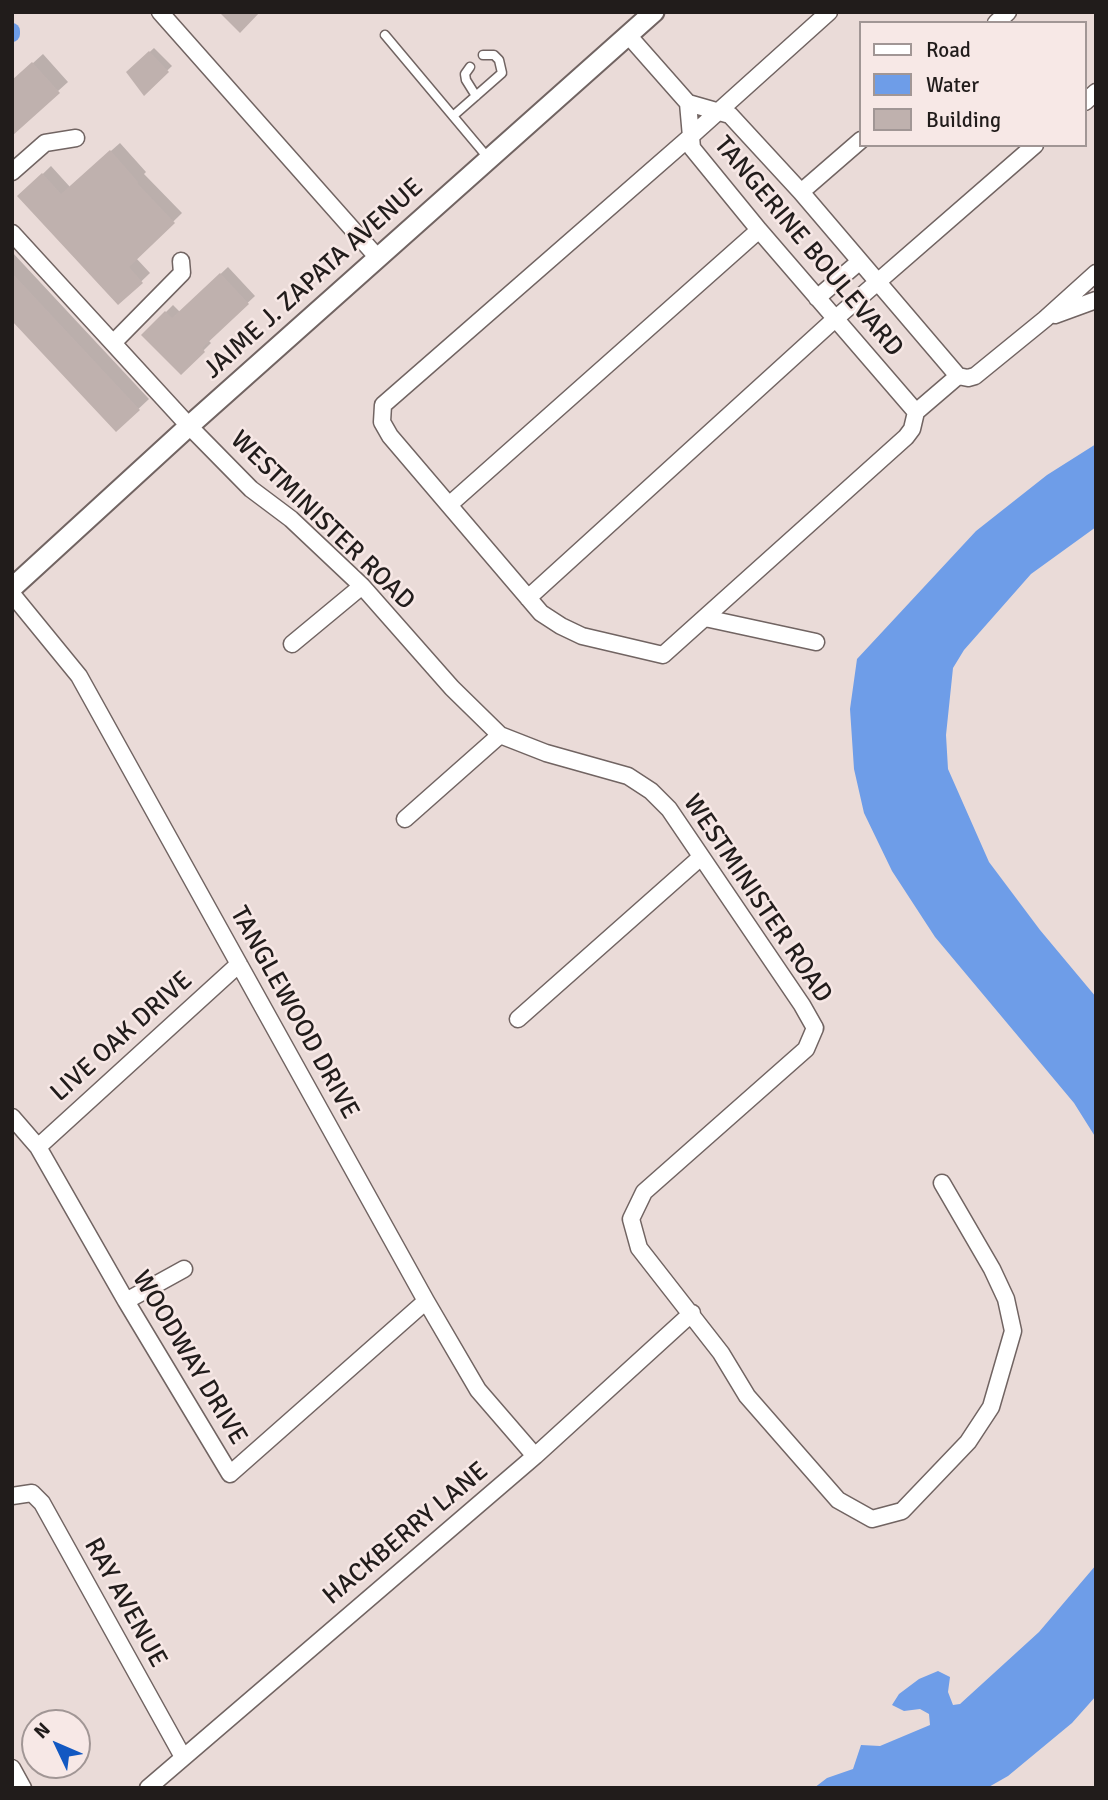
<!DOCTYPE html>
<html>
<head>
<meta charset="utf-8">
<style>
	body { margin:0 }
	#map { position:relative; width:1108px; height:1800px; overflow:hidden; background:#eadbd8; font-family:Signika,sans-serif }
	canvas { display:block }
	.frame { position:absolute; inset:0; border:14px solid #211c1b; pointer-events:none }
	.legend { position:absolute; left:859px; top:21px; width:228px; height:126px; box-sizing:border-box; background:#f7e8e6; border:2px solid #a19695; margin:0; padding:9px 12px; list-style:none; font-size:21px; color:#211c1b }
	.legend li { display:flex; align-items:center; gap:14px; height:35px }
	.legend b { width:35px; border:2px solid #a19695 }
	.north { position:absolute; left:21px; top:1709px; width:70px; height:70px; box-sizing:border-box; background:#f7e8e6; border:2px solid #a19695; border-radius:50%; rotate:314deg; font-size:19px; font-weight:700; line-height:28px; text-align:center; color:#211c1b }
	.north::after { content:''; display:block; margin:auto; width:24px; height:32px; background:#1258c2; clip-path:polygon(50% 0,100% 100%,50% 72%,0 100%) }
</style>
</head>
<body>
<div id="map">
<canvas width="1108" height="1800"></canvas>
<div class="frame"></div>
<ul class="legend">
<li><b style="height:9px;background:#fff"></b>Road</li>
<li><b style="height:19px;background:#6e9de8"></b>Water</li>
<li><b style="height:19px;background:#bfb1ae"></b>Building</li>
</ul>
<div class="north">N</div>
</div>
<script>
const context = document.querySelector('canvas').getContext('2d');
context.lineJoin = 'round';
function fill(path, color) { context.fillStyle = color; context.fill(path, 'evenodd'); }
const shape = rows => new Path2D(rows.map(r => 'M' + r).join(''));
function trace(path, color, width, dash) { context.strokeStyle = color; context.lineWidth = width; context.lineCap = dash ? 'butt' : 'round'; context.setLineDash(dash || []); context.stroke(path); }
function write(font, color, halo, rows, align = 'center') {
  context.font = font + ' Signika,sans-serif'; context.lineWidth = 5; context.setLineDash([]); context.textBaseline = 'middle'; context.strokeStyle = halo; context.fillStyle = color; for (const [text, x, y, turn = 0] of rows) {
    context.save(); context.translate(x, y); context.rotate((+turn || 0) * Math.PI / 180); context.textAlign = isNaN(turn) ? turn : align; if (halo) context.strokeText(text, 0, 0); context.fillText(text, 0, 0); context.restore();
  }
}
const water = shape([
	[1096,444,1096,527,1031,574,964,650,953,668,946,735,948,769,989,862,1040,930,1096,997,1096,1138,1074,1103,935,937,892,871,864,813,854,769,850,709,857,659,976,531,1047,475],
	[1096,1565,1096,1696,1072,1723,1008,1776,987,1788,814,1788,827,1778,853,1769,861,1745,880,1746,930,1725,929,1714,920,1709,904,1711,892,1705,899,1694,919,1679,938,1671,950,1677,948,1692,953,1705,960,1704,1039,1632]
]);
const shadow = shape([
	[154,48,172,66,144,93,128,72],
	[43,54,68,82,58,91,12,82],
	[120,143,146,172,144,174,182,213,136,258,150,273,119,303,20,196,51,166,70,187],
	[12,252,149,399,116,430,12,318],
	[228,267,255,296,208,340,211,343,181,373,143,335,173,305,180,312]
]);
const canal = shape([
	[12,31,12,34]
]);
const building = shape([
	[219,12,260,12,240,33],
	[149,51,169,72,144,96,126,72],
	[32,62,60,93,12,136,12,80],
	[110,150,138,182,137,183,175,223,129,267,143,283,118,305,17,196,42,173,61,194],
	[12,273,140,410,116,432,12,321],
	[220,273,249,304,202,348,205,352,181,375,141,335,165,311,172,318]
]);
const service = shape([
	[385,35,489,159],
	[470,67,465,74,466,80,476,96],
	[453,116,502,73,499,60,494,55,483,55]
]);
const minor = shape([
	[160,12,378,258],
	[829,12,690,137,383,405,382,422,390,436,541,613,561,626,582,636,663,655,906,437,912,429,916,412,958,376,968,378,975,376,1045,319,1096,273],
	[996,23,1008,12],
	[628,35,688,103,730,115,801,192,958,376],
	[1085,102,1096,92],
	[688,103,692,148,759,230,916,412],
	[12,172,45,143,76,138],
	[801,192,861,140],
	[12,233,189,426,251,489,291,519,362,586,452,688,500,735,546,753,628,776,651,791,669,809,802,1005,815,1028,806,1049,644,1192,631,1219,639,1248,721,1353,747,1396,838,1500,872,1519,902,1511,968,1442,991,1407,1013,1331,1006,1299,992,1269,942,1183],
	[817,298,859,262],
	[1055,315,1096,300],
	[113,343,182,273,181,261],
	[449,505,759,230],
	[12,594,79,676,426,1301,478,1390,535,1456],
	[528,598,835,319,1035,145],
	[705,618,816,642],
	[292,644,362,586],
	[405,819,500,735],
	[518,1019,701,857],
	[12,1117,38,1147,126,1301,230,1474,426,1301],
	[38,1147,239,964],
	[126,1301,184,1269],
	[12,1496,32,1493,42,1503,183,1757],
	[12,1768,23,1788],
	[148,1788,535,1456,692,1313]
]);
const tertiary = shape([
	[12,588,189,426,654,12]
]);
const streetNames = [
	["TANGERINE BOULEVARD",808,247,50],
	["JAIME J. ZAPATA AVENUE",314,279,-42],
	["WESTMINISTER ROAD",322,521,44],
	["WESTMINISTER ROAD",757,899,56],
	["TANGLEWOOD DRIVE",294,1013,61],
	["LIVE OAK DRIVE",122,1037,-42],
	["WOODWAY DRIVE",189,1358,59],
	["HACKBERRY LANE",406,1534,-40],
	["RAY AVENUE",125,1603,61]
];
fill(water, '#6e9de8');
fill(shadow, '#0003');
trace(canal, '#6e9de8', 16);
fill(building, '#bfb1ae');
trace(service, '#716462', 11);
trace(minor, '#716462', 19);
trace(tertiary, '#716462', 23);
trace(service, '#fff', 8);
trace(minor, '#fff', 16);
trace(tertiary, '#fff', 19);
write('26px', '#211c1b', '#f7e8e6', streetNames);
</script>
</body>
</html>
